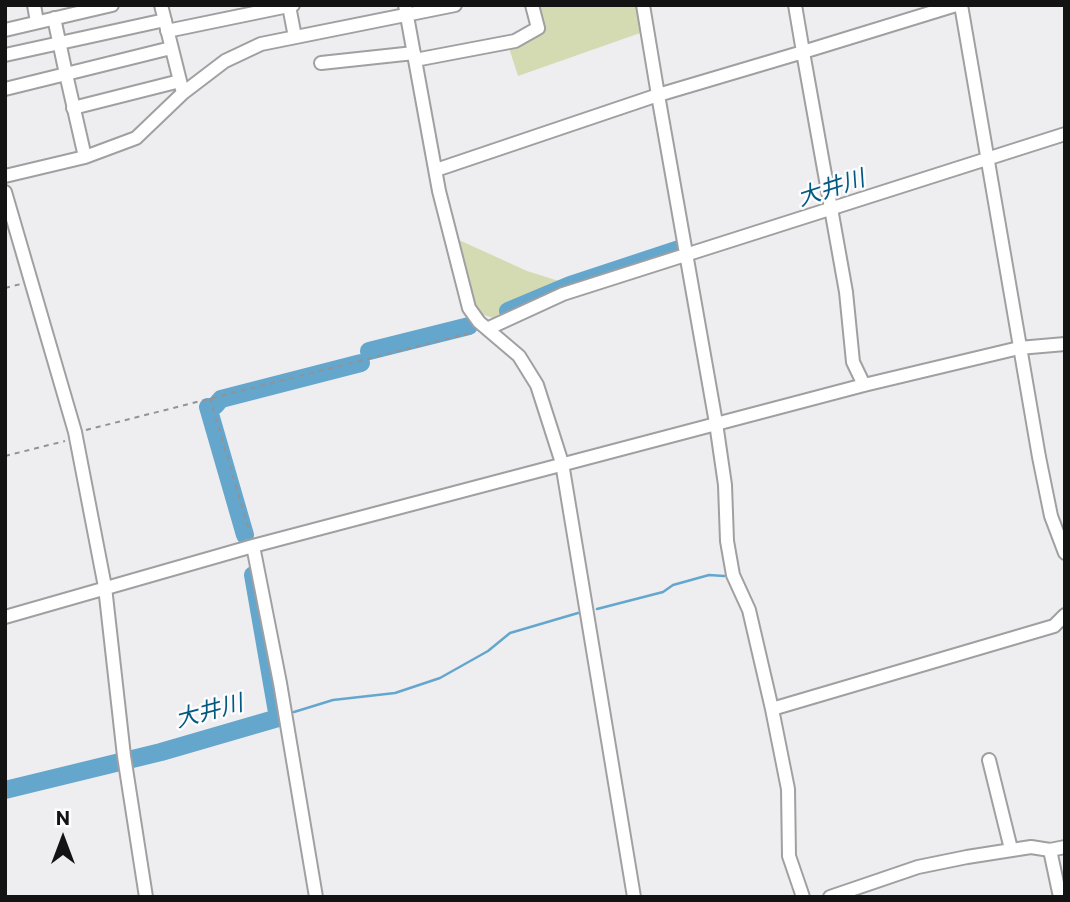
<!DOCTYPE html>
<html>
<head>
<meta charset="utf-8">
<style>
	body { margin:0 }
	#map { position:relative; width:1070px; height:902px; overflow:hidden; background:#eeeef1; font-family:Commissioner,sans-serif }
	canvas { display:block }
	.frame { position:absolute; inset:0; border:7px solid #131313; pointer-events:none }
	.north { position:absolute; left:28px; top:804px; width:70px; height:70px; -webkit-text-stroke:5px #fcfcfe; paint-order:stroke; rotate:0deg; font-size:19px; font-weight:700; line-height:28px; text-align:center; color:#131313 }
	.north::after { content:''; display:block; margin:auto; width:24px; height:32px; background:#131313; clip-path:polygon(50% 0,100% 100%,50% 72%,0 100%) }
</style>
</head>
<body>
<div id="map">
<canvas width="1070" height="902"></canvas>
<div class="frame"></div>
<div class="north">N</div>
</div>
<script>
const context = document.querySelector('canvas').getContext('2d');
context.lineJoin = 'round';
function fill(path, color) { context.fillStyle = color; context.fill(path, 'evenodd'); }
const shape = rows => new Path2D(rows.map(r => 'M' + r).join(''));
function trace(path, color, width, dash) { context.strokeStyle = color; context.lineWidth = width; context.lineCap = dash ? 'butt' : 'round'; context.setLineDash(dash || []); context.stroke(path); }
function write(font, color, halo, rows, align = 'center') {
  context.font = font + ' Commissioner,"Noto Sans JP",sans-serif'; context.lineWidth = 5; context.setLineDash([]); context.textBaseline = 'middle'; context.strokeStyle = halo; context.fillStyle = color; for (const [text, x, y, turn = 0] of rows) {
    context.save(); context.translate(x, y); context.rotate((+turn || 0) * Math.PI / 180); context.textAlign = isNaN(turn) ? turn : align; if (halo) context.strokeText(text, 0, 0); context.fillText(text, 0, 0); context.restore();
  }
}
const green = shape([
	[534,5,637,5,643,32,518,76,509,48,544,28],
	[459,240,527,271,562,282,563,286,513,306,493,318,481,314,472,297]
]);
const stream = shape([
	[597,609,663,592,673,585,709,575,724,576],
	[294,712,333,700,395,693,440,678,488,651,510,633,578,613]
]);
const river = shape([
	[508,311,570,285,679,249],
	[369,351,469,326],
	[215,406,221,399,361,363],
	[208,407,245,535],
	[5,790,161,752,278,718,253,575]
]);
const path = shape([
	[5,288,21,284],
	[210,398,250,534],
	[86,430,474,332],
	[5,456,65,441]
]);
const minor = shape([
	[34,5,37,22],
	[161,5,183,93,225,61,261,44,455,5],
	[405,5,439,191,469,308,479,322,519,356,537,385,562,463,634,897],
	[643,5,658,95,803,52,846,292,853,362,864,385],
	[795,5,803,52,956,5],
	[961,5,1039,457,1051,516,1065,553],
	[289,6,295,37],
	[5,30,112,5],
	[167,31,293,5],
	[171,48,66,74,85,157,136,138,183,93],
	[5,55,165,20],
	[415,60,515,41,538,28,532,5],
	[321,63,414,53],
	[5,89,66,74,54,18],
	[73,108,180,81],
	[436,170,658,95,716,423,725,485,727,541,733,575,749,610,772,709,1054,626,1065,615],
	[5,176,85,157],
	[5,192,75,432,105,587,124,756,146,897],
	[489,328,563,294,1065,134],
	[253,546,280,683,316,897],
	[5,617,253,546,864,385,1019,348,1065,344],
	[772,709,788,789,789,856,803,897],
	[989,760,1011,849],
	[1050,850,1060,897],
	[830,897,918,867,967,857,1031,847,1050,850,1065,847]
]);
const waterNames = [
	["大井川",831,188,-18],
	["大井川",209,711,-15]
];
fill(green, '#d4dbb3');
trace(stream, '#65a6cd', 2.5);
trace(river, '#65a6cd', 18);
trace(minor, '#a0a0a2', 16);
trace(path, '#939395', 2, [5, 5]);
trace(minor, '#fff', 12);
write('italic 23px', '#035a80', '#fcfcfe', waterNames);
</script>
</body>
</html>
